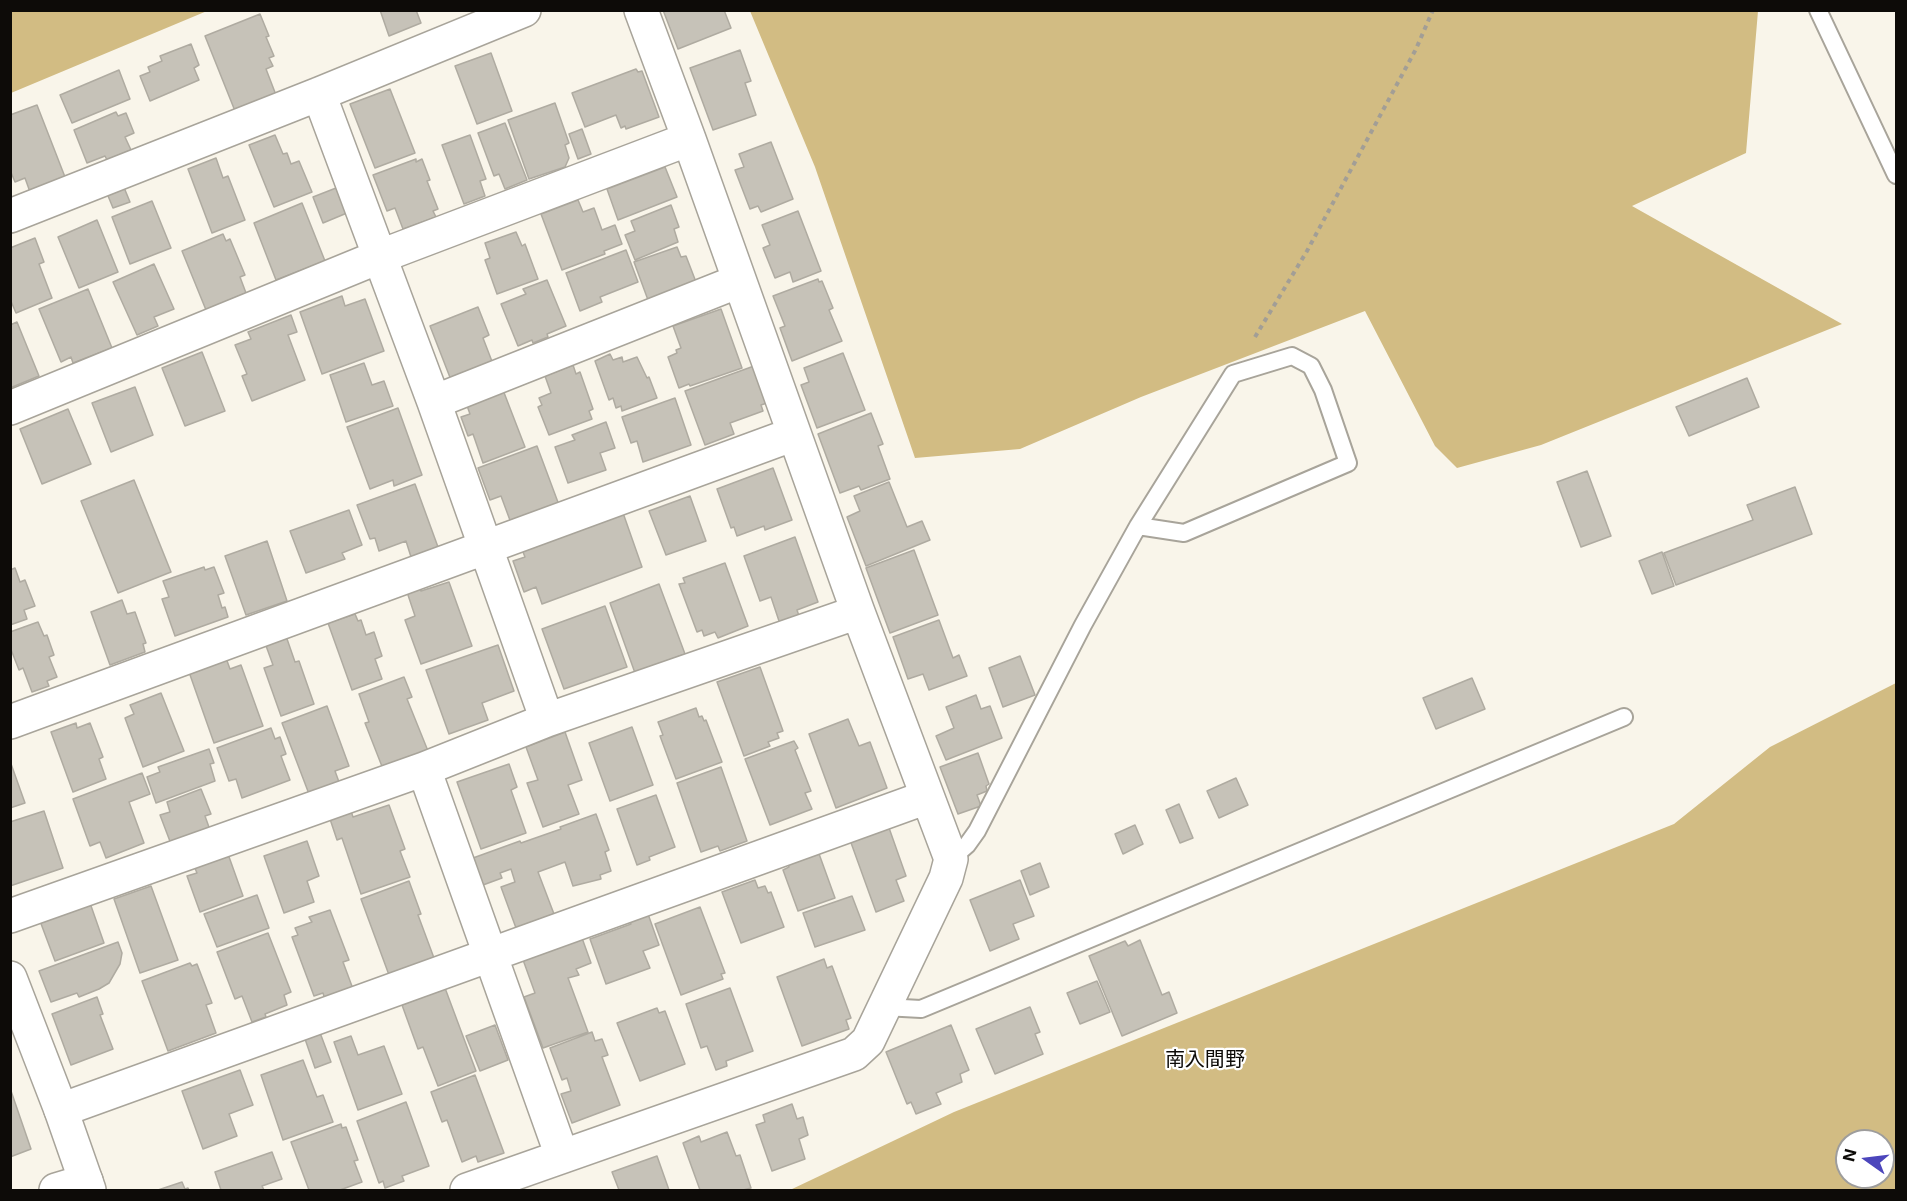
<!DOCTYPE html>
<html>
<head>
<meta charset="utf-8">
<style>
	body { margin:0 }
	#map { position:relative; width:1907px; height:1201px; overflow:hidden; background:#f9f5ea; font-family:Inter,sans-serif }
	canvas { display:block }
	.frame { position:absolute; inset:0; border:12px solid #0d0b08; pointer-events:none }
	.north { position:absolute; left:1835px; top:1129px; width:60px; height:60px; box-sizing:border-box; background:#fff; border:2px solid #9e9d9c; border-radius:50%; rotate:284deg; font-size:16px; font-weight:700; line-height:24px; text-align:center; color:#0d0b08 }
	.north::after { content:''; display:block; margin:auto; width:21px; height:27px; background:#4c46bc; clip-path:polygon(50% 0,100% 100%,50% 72%,0 100%) }
</style>
</head>
<body>
<div id="map">
<canvas width="1907" height="1201"></canvas>
<div class="frame"></div>
<div class="north">N</div>
</div>
<script>
const context = document.querySelector('canvas').getContext('2d');
context.lineJoin = 'round';
function fill(path, color) { context.fillStyle = color; context.fill(path, 'evenodd'); }
const shape = rows => new Path2D(rows.map(r => 'M' + r).join(''));
function trace(path, color, width, dash) { context.strokeStyle = color; context.lineWidth = width; context.lineCap = dash ? 'butt' : 'round'; context.setLineDash(dash || []); context.stroke(path); }
function write(font, color, halo, rows, align = 'center') {
  context.font = font + ' Inter,"Noto Sans JP",sans-serif'; context.lineWidth = 4.5; context.setLineDash([]); context.textBaseline = 'middle'; context.strokeStyle = halo; context.fillStyle = color; for (const [text, x, y, turn = 0] of rows) {
    context.save(); context.translate(x, y); context.rotate((+turn || 0) * Math.PI / 180); context.textAlign = isNaN(turn) ? turn : align; if (halo) context.strokeText(text, 0, 0); context.fillText(text, 0, 0); context.restore();
  }
}
const forest = shape([
	[11,10,207,10,207,11,11,93],
	[750,11,1758,11,1746,153,1632,206,1842,324,1541,445,1457,468,1435,446,1365,311,1141,397,1020,449,915,458,815,167],
	[1896,683,1896,1190,790,1190,954,1112,1674,824,1770,747],
	[1847,1141,1883,1141,1883,1177,1847,1177]
]);
const building = shape([
	[380,10,416,10,421,23,389,36,380,10],
	[663,10,724,10,731,28,678,49,663,10],
	[260,14,269,36,266,37,274,56,269,58,273,66,266,69,276,95,235,111,205,36,260,14],
	[191,44,199,65,194,68,199,80,150,101,140,76,150,72,148,67,162,61,160,56,191,44],
	[740,50,751,81,745,83,756,115,713,130,690,68,740,50],
	[491,53,512,111,477,124,455,66,491,53],
	[636,69,638,72,642,71,659,117,626,129,625,126,621,128,616,115,585,127,572,93,636,69],
	[119,70,130,99,72,123,60,95,119,70],
	[390,89,415,153,375,168,350,104,390,89],
	[555,103,569,143,565,145,569,158,565,167,529,179,508,120,555,103],
	[37,105,65,177,30,192,25,178,15,182,10,170,10,115,37,105],
	[116,112,118,116,126,113,134,133,125,137,131,150,107,160,105,156,87,163,74,130,116,112],
	[505,123,527,180,505,189,499,174,494,176,478,133,505,123],
	[582,129,591,154,578,159,569,134,582,129],
	[275,135,283,154,287,153,291,164,299,161,312,192,274,207,249,145,275,135],
	[470,135,486,179,480,181,485,196,464,204,442,145,470,135],
	[771,142,793,199,761,212,758,206,750,209,735,170,744,167,739,154,771,142],
	[216,158,223,178,228,176,245,220,212,233,188,169,216,158],
	[416,159,416,162,422,159,430,180,427,181,438,209,433,211,436,217,403,229,395,208,387,211,373,175,416,159],
	[665,167,677,197,618,220,607,189,665,167],
	[123,185,130,202,113,208,106,191,123,185],
	[336,188,347,213,323,223,313,197,336,188],
	[578,200,583,212,594,208,602,230,615,225,622,244,604,251,605,254,562,270,541,214,578,200],
	[152,201,171,248,130,264,112,217,152,201],
	[302,203,325,261,276,280,254,223,302,203],
	[671,205,679,227,674,229,678,242,635,260,625,235,635,231,631,221,671,205],
	[798,211,821,271,793,282,790,272,775,278,763,248,770,245,762,225,798,211],
	[97,220,118,272,79,288,58,237,97,220],
	[516,232,522,246,525,244,538,279,497,294,485,260,490,258,485,243,516,232],
	[223,234,226,241,230,239,245,275,240,277,246,293,206,310,182,251,223,234],
	[35,238,44,262,39,264,52,298,16,313,10,299,10,248,35,238],
	[677,247,681,257,686,256,696,282,648,300,634,262,677,247],
	[626,250,638,282,600,297,602,302,580,311,566,273,626,250],
	[154,264,174,309,154,317,158,326,137,335,113,282,154,264],
	[818,279,819,282,822,281,833,308,829,310,842,341,792,361,780,328,785,326,773,296,818,279],
	[547,280,566,326,547,334,548,337,533,343,532,340,518,346,501,304,526,294,523,289,547,280],
	[88,289,112,348,73,363,71,357,61,362,39,309,88,289],
	[342,296,345,306,365,299,384,351,322,374,300,312,342,296],
	[478,307,489,335,483,338,493,364,451,380,430,326,478,307],
	[721,309,742,368,690,386,689,384,679,388,668,357,677,353,676,350,681,348,673,326,721,309],
	[291,315,297,332,288,335,305,380,252,401,242,376,247,374,235,345,251,339,248,332,291,315],
	[17,322,39,376,10,388,10,325,17,322],
	[202,352,225,411,185,426,162,368,202,352],
	[843,353,865,410,817,428,801,385,809,382,804,368,843,353],
	[610,354,613,360,622,357,623,362,637,357,647,378,649,377,657,398,622,411,621,406,616,408,613,398,609,400,595,361,610,354],
	[364,363,372,385,384,381,393,406,346,422,330,375,364,363],
	[573,365,576,374,580,372,593,409,589,411,592,419,549,435,538,407,542,405,539,398,551,393,545,376,573,365],
	[754,366,767,403,761,405,763,411,730,423,734,434,705,445,685,391,754,366],
	[1747,378,1759,407,1689,436,1676,407,1747,378],
	[135,387,153,435,111,452,92,403,135,387],
	[503,390,525,447,483,463,473,434,468,436,461,417,470,414,466,403,503,390],
	[675,398,691,445,643,462,637,441,631,443,622,417,675,398],
	[398,408,422,475,394,486,393,480,370,489,347,427,398,408],
	[68,409,91,464,42,484,20,429,68,409],
	[871,413,883,444,878,446,890,479,861,490,859,486,840,493,818,434,871,413],
	[606,422,615,448,600,453,606,470,568,483,555,447,575,440,572,435,606,422],
	[537,446,559,505,511,523,501,496,490,500,478,468,537,446],
	[773,468,792,520,765,530,764,526,737,536,734,527,731,528,717,489,773,468],
	[1587,471,1611,536,1581,547,1557,482,1587,471],
	[134,480,171,572,118,593,81,501,134,480],
	[889,482,907,527,922,521,930,540,866,566,847,517,860,511,854,496,889,482],
	[415,484,438,547,411,557,406,541,379,551,375,538,370,539,357,505,415,484],
	[1795,487,1812,534,1676,585,1664,553,1753,520,1747,505,1795,487],
	[690,496,706,541,666,555,649,511,690,496],
	[349,510,362,545,342,553,345,559,306,573,290,531,349,510],
	[622,510,642,567,542,604,536,587,524,592,513,561,525,557,521,547,622,510],
	[795,537,818,602,797,610,799,616,780,624,771,597,760,601,744,556,795,537],
	[267,541,287,601,246,615,225,556,267,541],
	[914,550,938,615,890,633,866,568,914,550],
	[1662,552,1674,586,1652,594,1639,561,1662,552],
	[725,563,748,626,718,638,715,632,704,636,702,630,697,632,679,584,685,583,683,578,725,563],
	[204,567,205,570,214,567,224,593,218,595,222,608,225,607,228,617,175,636,162,599,169,597,163,581,204,567],
	[15,568,20,582,25,580,35,606,24,610,27,619,10,625,10,570,15,568],
	[449,582,472,646,421,664,405,620,415,616,407,592,420,587,421,591,449,582],
	[659,584,685,654,635,673,610,603,659,584],
	[122,600,127,614,135,612,146,643,143,644,145,652,110,665,91,612,122,600],
	[605,606,627,667,564,689,542,629,605,606],
	[355,614,358,621,361,620,366,635,374,632,382,656,375,659,382,679,352,690,328,623,355,614],
	[939,620,953,658,959,655,967,676,929,690,923,674,908,679,893,637,939,620],
	[38,622,44,636,47,635,54,655,49,657,57,677,47,681,49,686,32,692,23,668,19,670,10,647,10,632,38,622],
	[286,636,295,662,299,661,314,704,281,716,264,668,273,665,265,643,286,636],
	[498,645,514,691,482,703,488,720,449,734,426,670,498,645],
	[1020,656,1035,695,1003,707,989,668,1020,656],
	[226,658,230,669,241,665,263,726,214,743,189,672,226,658],
	[760,667,783,731,777,733,779,738,768,742,770,746,744,756,717,682,760,667],
	[404,677,412,697,407,699,428,751,383,769,365,723,369,722,359,694,404,677],
	[1472,678,1485,709,1436,729,1423,698,1472,678],
	[161,693,184,751,143,767,125,718,134,714,130,705,161,693],
	[976,695,981,709,990,706,1002,738,946,760,936,736,954,728,946,707,976,695],
	[327,706,349,766,335,771,339,782,309,794,282,723,327,706],
	[696,708,699,717,702,716,704,721,706,720,722,762,676,779,660,736,663,735,658,722,696,708],
	[848,719,859,746,870,742,887,788,836,808,809,734,848,719],
	[76,723,77,728,90,723,103,757,99,759,106,779,73,792,51,732,76,723],
	[632,727,653,785,610,801,589,743,632,727],
	[271,728,275,739,280,737,286,754,281,756,290,780,242,798,236,779,229,781,217,748,271,728],
	[565,732,582,780,568,785,579,814,543,827,527,783,538,780,526,747,565,732],
	[794,741,798,748,795,750,811,791,805,793,812,809,770,825,745,759,794,741],
	[209,749,214,763,210,764,215,781,156,803,147,777,160,772,158,767,209,749],
	[978,753,989,784,986,786,987,791,977,795,981,806,958,814,940,767,978,753],
	[10,761,25,803,10,808,10,761],
	[509,764,517,787,511,790,526,833,481,849,457,782,509,764],
	[721,767,747,841,720,851,718,846,701,852,677,783,721,767],
	[142,773,150,794,129,802,144,843,106,858,100,842,90,846,73,799,142,773],
	[1236,778,1248,805,1219,818,1207,791,1236,778],
	[201,789,211,814,205,816,210,830,171,844,160,815,170,812,167,802,201,789],
	[656,795,675,847,649,857,650,860,637,865,617,809,656,795],
	[1179,804,1193,838,1180,843,1166,810,1179,804],
	[389,805,405,849,400,851,410,877,361,894,342,838,337,840,329,816,350,808,353,817,389,805],
	[44,811,63,868,10,886,10,822,44,811],
	[596,814,609,850,605,852,611,871,600,875,601,879,573,886,565,862,538,872,554,914,516,928,501,887,515,882,511,869,500,873,502,878,483,885,473,858,520,841,521,843,561,829,560,827,596,814],
	[888,825,906,876,896,880,904,901,876,912,850,840,888,825],
	[1135,825,1143,844,1123,854,1115,834,1135,825],
	[307,841,319,876,307,881,314,902,284,913,264,856,307,841],
	[818,851,835,898,798,911,783,870,789,867,787,862,818,851],
	[228,854,243,896,200,912,187,876,197,873,194,866,228,854],
	[1040,863,1049,887,1030,895,1021,871,1040,863],
	[755,880,758,888,765,886,768,893,771,892,784,927,741,943,722,892,755,880],
	[1020,880,1034,916,1013,924,1019,939,990,951,970,900,1020,880],
	[409,881,421,914,418,915,434,958,389,975,361,899,409,881],
	[151,886,178,960,140,973,114,899,151,886],
	[257,895,269,928,217,947,204,914,257,895],
	[852,896,865,930,815,947,803,913,852,896],
	[90,903,104,943,55,961,40,921,90,903],
	[700,907,725,973,721,974,723,979,681,995,655,924,700,907],
	[330,910,349,960,343,962,353,989,325,1000,323,993,314,996,292,937,298,935,295,928,312,922,309,917,330,910],
	[648,914,659,945,643,951,650,968,606,984,590,939,631,924,629,921,648,914],
	[268,933,291,992,284,995,287,1005,265,1014,266,1017,252,1022,242,996,235,999,217,952,268,933],
	[582,938,591,963,576,969,579,975,568,978,588,1032,543,1048,524,997,535,993,522,957,582,938],
	[1140,940,1162,995,1169,992,1177,1013,1122,1036,1089,956,1125,941,1128,946,1140,940],
	[118,942,122,953,120,964,109,983,99,989,79,997,77,993,51,1002,39,971,118,942],
	[824,959,827,968,832,966,851,1018,846,1020,849,1029,802,1046,777,977,824,959],
	[190,963,192,966,197,964,212,1003,206,1005,216,1033,168,1051,142,981,190,963],
	[1097,981,1110,1012,1080,1024,1067,993,1097,981],
	[445,988,476,1071,438,1086,423,1047,418,1049,402,1005,445,988],
	[730,988,753,1051,726,1061,727,1066,716,1070,707,1046,701,1048,686,1004,730,988],
	[97,997,103,1014,100,1015,113,1049,71,1065,52,1014,97,997],
	[1030,1007,1040,1032,1035,1034,1043,1054,995,1074,976,1029,1030,1007],
	[657,1008,659,1013,665,1011,685,1064,640,1081,617,1023,657,1008],
	[495,1025,508,1060,480,1071,466,1036,495,1025],
	[951,1025,969,1070,960,1074,962,1082,936,1093,941,1104,916,1114,911,1102,907,1104,886,1052,951,1025],
	[319,1030,331,1062,315,1068,304,1036,319,1030],
	[592,1032,595,1041,602,1039,608,1055,602,1057,620,1105,572,1123,561,1094,571,1091,567,1078,562,1080,550,1048,592,1032],
	[351,1036,358,1055,384,1046,402,1094,358,1110,334,1042,351,1036],
	[303,1060,317,1097,323,1095,333,1122,283,1140,261,1075,303,1060],
	[240,1070,253,1105,229,1114,237,1136,203,1149,182,1091,240,1070],
	[475,1075,504,1153,478,1162,476,1156,462,1162,447,1120,442,1122,431,1092,475,1075],
	[10,1088,31,1149,10,1157,10,1088],
	[406,1102,429,1166,402,1176,404,1181,385,1188,383,1181,379,1183,357,1121,406,1102],
	[792,1104,797,1119,803,1117,808,1135,799,1139,805,1159,772,1171,756,1125,765,1122,763,1115,792,1104],
	[341,1124,342,1128,346,1127,358,1160,354,1161,362,1182,340,1190,309,1190,291,1142,341,1124],
	[727,1132,736,1156,740,1155,751,1188,743,1190,700,1190,683,1143,699,1136,701,1142,727,1132],
	[272,1152,282,1179,262,1186,264,1190,221,1190,215,1172,272,1152],
	[657,1156,669,1190,619,1190,612,1172,657,1156],
	[182,1182,185,1189,188,1188,189,1190,158,1190,182,1182]
]);
const path = shape([
	[1255,337,1307,251,1416,49,1433,10]
]);
const service = shape([
	[1818,10,1896,175],
	[951,859,967,845,977,831,1083,625,1138,526,1233,374,1292,356,1311,366,1323,390,1348,463,1184,533,1138,526],
	[884,1007,921,1009,1624,717]
]);
const minor = shape([
	[319,94,434,402,547,720],
	[10,216,319,94,524,10],
	[434,402,739,281],
	[10,408,381,256,689,139],
	[10,722,794,434],
	[424,769,562,1156],
	[10,916,424,769,547,720,858,612],
	[61,1110,927,797],
	[56,1190,86,1181],
	[467,1190,854,1054,868,1041,946,878,951,859,858,612,689,139,641,10]
]);
const tertiary = shape([
	[10,978,61,1110,89,1190]
]);
const neighbourhoodNames = [
	["南入間野",1205,1060]
];
fill(forest, '#d2bc83');
fill(building, '#c6c2b8');
trace(building, '#afaba1', 1.5);
trace(service, '#a8a49a', 20);
trace(minor, '#a8a49a', 36);
trace(tertiary, '#a8a49a', 36);
trace(path, '#a29e96', 4, [4.5, 4.5]);
trace(service, '#fff', 16);
trace(minor, '#fff', 33);
trace(tertiary, '#fff', 33);
write('20px', '#0d0b08', '#fff', neighbourhoodNames);
</script>
</body>
</html>
